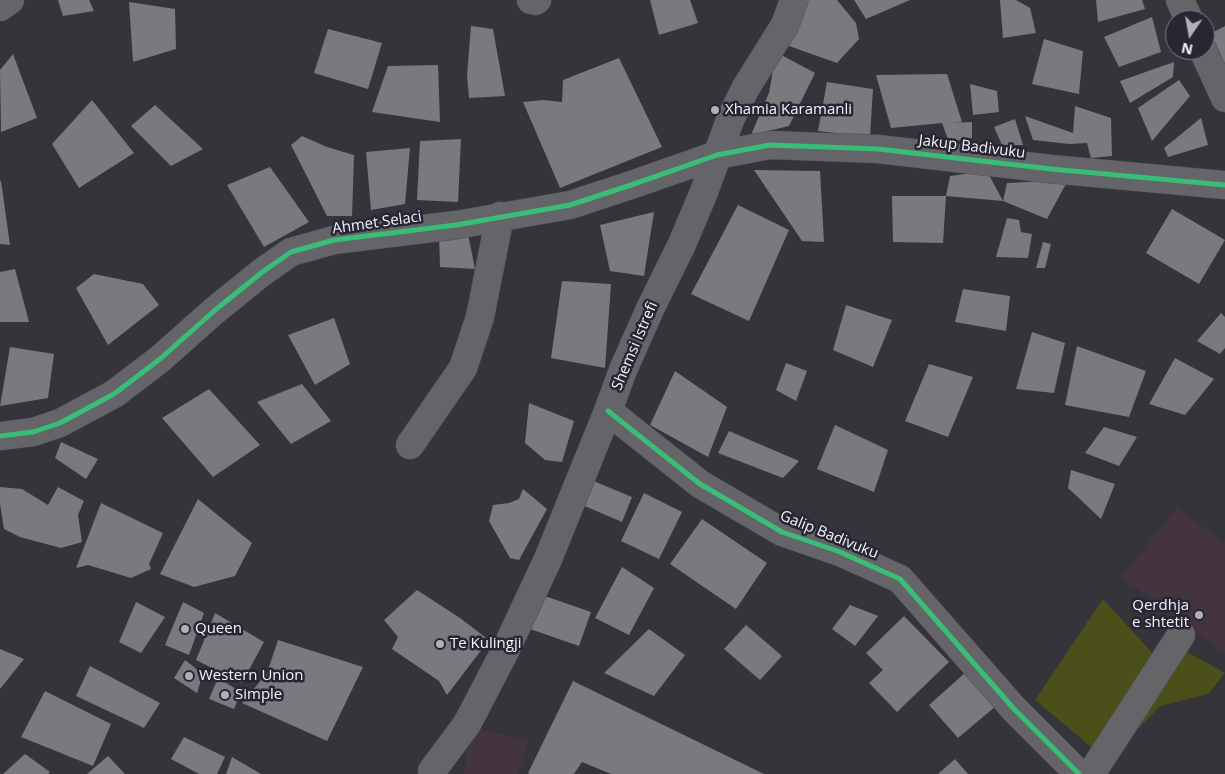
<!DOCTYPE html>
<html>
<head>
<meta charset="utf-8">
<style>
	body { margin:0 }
	#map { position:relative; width:1225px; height:774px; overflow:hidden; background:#35343a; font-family:"Open Sans",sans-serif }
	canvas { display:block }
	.north { position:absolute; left:1165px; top:10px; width:50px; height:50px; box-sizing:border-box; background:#292633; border:1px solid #7a7883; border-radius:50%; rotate:192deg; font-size:14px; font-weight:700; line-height:20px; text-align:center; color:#f4f2fb }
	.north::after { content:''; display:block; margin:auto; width:18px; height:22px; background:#b1b0b7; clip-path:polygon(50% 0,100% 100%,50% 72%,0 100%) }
</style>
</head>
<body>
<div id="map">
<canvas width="1225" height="774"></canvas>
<div class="north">N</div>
</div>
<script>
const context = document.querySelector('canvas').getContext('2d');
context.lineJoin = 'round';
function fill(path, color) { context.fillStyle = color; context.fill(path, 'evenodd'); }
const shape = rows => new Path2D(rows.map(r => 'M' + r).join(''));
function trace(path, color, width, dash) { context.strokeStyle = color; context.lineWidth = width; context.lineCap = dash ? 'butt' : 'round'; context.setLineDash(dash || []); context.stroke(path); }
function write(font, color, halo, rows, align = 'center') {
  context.font = font + ' "Open Sans",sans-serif'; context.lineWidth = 5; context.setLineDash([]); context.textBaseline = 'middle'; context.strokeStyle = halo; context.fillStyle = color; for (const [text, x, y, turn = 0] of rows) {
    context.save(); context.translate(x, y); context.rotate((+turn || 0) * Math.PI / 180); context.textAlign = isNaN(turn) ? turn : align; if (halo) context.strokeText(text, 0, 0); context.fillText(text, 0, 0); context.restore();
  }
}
const commercial = shape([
	[1177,508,1225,543,1225,653,1121,577],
	[472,728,529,740,518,774,463,774]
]);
const green = shape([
	[1103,599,1156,657,1096,751,1035,700],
	[1180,648,1225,673,1208,694,1160,706,1122,745]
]);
const building = shape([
	[58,0,89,0,94,11,63,16],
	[650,0,690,0,698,23,659,35],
	[801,0,837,0,856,23,859,39,837,63,786,45],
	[854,0,910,0,866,19],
	[1000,0,1016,0,1030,8,1036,33,1003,38],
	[1096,0,1142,0,1145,9,1098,22],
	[129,2,175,9,176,49,133,62],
	[1152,17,1161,52,1119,67,1104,37],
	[471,26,493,29,505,96,469,98,467,75],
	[1225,26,1225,71,1217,58,1210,34],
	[328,29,382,43,368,89,314,73],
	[1044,39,1083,51,1079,94,1032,84],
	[776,52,815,73,789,126,751,135,769,93],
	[13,54,37,118,1,132,0,70],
	[619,58,662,147,560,188,523,102,543,100,562,102,563,80],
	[1174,62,1173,77,1130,103,1120,81],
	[438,65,440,122,372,112,388,66],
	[947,74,962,122,951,123,972,122,972,138,949,142,942,123,891,128,876,75],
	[1179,80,1190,96,1152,141,1138,108],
	[827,82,873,89,870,137,818,131],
	[970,84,997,91,999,112,973,115],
	[92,100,134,153,79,188,52,144],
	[155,105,203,149,171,166,131,126],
	[1075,106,1111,118,1112,156,1091,158,1087,143,1069,144,1033,140,1025,116,1073,133],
	[1201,118,1208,145,1168,157,1164,148],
	[1015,119,1023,145,1002,145,994,127],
	[302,136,327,147,354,155,352,216,327,216,291,145],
	[461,139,458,202,417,200,420,141],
	[410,148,405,204,371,210,366,152],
	[270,167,309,222,264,247,227,185],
	[754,170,820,171,824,242,802,241],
	[987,171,1003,201,946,196,943,243,893,242,892,196,946,196,950,176],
	[1068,180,1047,219,1003,201,1007,183],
	[0,181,1,181,10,245,0,244],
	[738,205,789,230,749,321,691,294],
	[1172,209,1225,240,1199,284,1146,253],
	[654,212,644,276,610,271,600,225],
	[1007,218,1019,220,1021,232,1032,234,1028,258,996,257],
	[467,229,475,269,440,267,439,234],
	[1043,242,1051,244,1045,268,1036,268],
	[15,269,29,322,0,322,0,272],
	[94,274,143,284,159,305,108,345,76,288],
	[562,281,611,284,605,368,551,358],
	[963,289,1010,296,1006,331,955,322],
	[846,305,892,320,873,367,833,350],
	[1221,313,1225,317,1225,348,1220,354,1197,341],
	[334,318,350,364,315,385,288,335],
	[1032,332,1065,343,1054,393,1016,389],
	[1077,346,1146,371,1129,417,1065,405],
	[10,347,54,354,48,398,0,406],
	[1175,358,1214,379,1185,415,1149,404],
	[786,363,807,371,796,401,776,390],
	[929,364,973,377,948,437,905,421],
	[675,371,727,407,708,457,650,425],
	[302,384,331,421,291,444,257,402],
	[209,389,260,445,213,477,162,418],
	[529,403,574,421,562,462,545,460,525,443],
	[835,425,888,450,874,492,817,469],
	[1104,427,1137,437,1119,466,1085,453],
	[729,431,799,461,783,478,718,453],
	[61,442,98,459,86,479,55,458],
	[1071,470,1115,484,1101,519,1068,488],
	[591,480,632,497,622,522,580,504],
	[0,487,22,489,48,505,58,487,84,501,78,515,82,542,61,548,20,537,4,529,0,504],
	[523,489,547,509,519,560,510,558,489,521,493,505,509,503,519,499],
	[644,493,682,512,659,559,621,541],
	[198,499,252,543,235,576,194,587,160,574],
	[101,503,163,533,149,564,151,569,131,578,88,565,76,568],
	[702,519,767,563,736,609,670,564],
	[622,567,654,588,629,635,595,618],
	[417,590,460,618,489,640,447,695,439,681,392,649,398,637,384,620],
	[542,595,591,612,579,646,530,629],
	[136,602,165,617,141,653,119,642],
	[183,602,204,613,189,655,165,645],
	[850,605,878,616,855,646,832,629],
	[215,613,264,642,242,683,196,660],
	[904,616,949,662,897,712,869,683,883,670,866,653],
	[746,625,782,656,760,680,724,649],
	[649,629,685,655,654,696,604,673],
	[278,640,363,667,327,741,242,703,267,673],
	[0,649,24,659,0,689],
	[185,660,203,674,197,693,174,678],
	[90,666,160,703,144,728,76,696],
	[966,672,996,706,958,738,929,705],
	[218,678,241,692,234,709,209,699],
	[573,681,764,774,611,774,582,762,574,774,530,774,528,773],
	[45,691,111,724,93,766,21,737],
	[184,737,225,757,217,774,199,774,171,759],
	[25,754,50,772,48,774,3,774],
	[108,756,125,774,87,774],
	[232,757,261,774,226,774],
	[955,759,968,774,938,774]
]);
const minor = shape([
	[531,0,535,1,537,0],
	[1180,0,1189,20],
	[0,7,10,0],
	[1203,50,1225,98],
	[608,411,700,484,782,532,840,552,900,579,1014,709,1079,774],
	[0,436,33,432,60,423,114,394,160,359,214,311,261,273,291,252,334,240,456,225,570,205,631,185,717,155,770,145,878,149,1051,169,1225,185],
	[410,445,463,368,480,317,500,216],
	[432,771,467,724,505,651,548,559,608,411,623,370,651,307,682,244,704,192,730,120,745,89,785,25,794,0],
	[1091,774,1181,635]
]);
const cycleway = shape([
	[608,411,700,484,782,532,840,552,900,579,1014,709,1079,774],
	[0,436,33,432,60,423,114,394,160,359,214,311,261,273,291,252,334,240,456,225,570,205,631,185,717,155,770,145,878,149,1051,169,1225,185]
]);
const markers = [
	[715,110,5,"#b1b0b7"],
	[1199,615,5,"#b1b0b7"],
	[185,629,5,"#b1b0b7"],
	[440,644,5,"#b1b0b7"],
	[189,676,5,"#b1b0b7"],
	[225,695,5,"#b1b0b7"]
];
const poiNames = [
	["Xhamia Karamanli",725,110],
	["Qerdhja",1189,606,"right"],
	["e shtetit",1189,623,"right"],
	["Queen",195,629],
	["Te Kulingji",450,644],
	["Western Union",199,676],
	["Simple",235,695]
];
const streetNames = [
	["Jakup Badivuku",972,147,7],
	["Ahmet Selaci",377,223,-8],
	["Shemsi Istrefi",635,346,-67],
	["Galip Badivuku",829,535,22]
];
fill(commercial, '#43343e');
fill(green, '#4b501a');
fill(building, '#7b787e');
trace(minor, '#515055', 29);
trace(minor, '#656469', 28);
trace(cycleway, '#3abd76', 5);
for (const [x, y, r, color] of markers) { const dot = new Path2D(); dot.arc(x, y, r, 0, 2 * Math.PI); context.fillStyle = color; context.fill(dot); trace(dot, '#292633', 2); }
write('15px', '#f4f2fb', '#292633', poiNames, 'left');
write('15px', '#f4f2fb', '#292633', streetNames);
</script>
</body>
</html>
